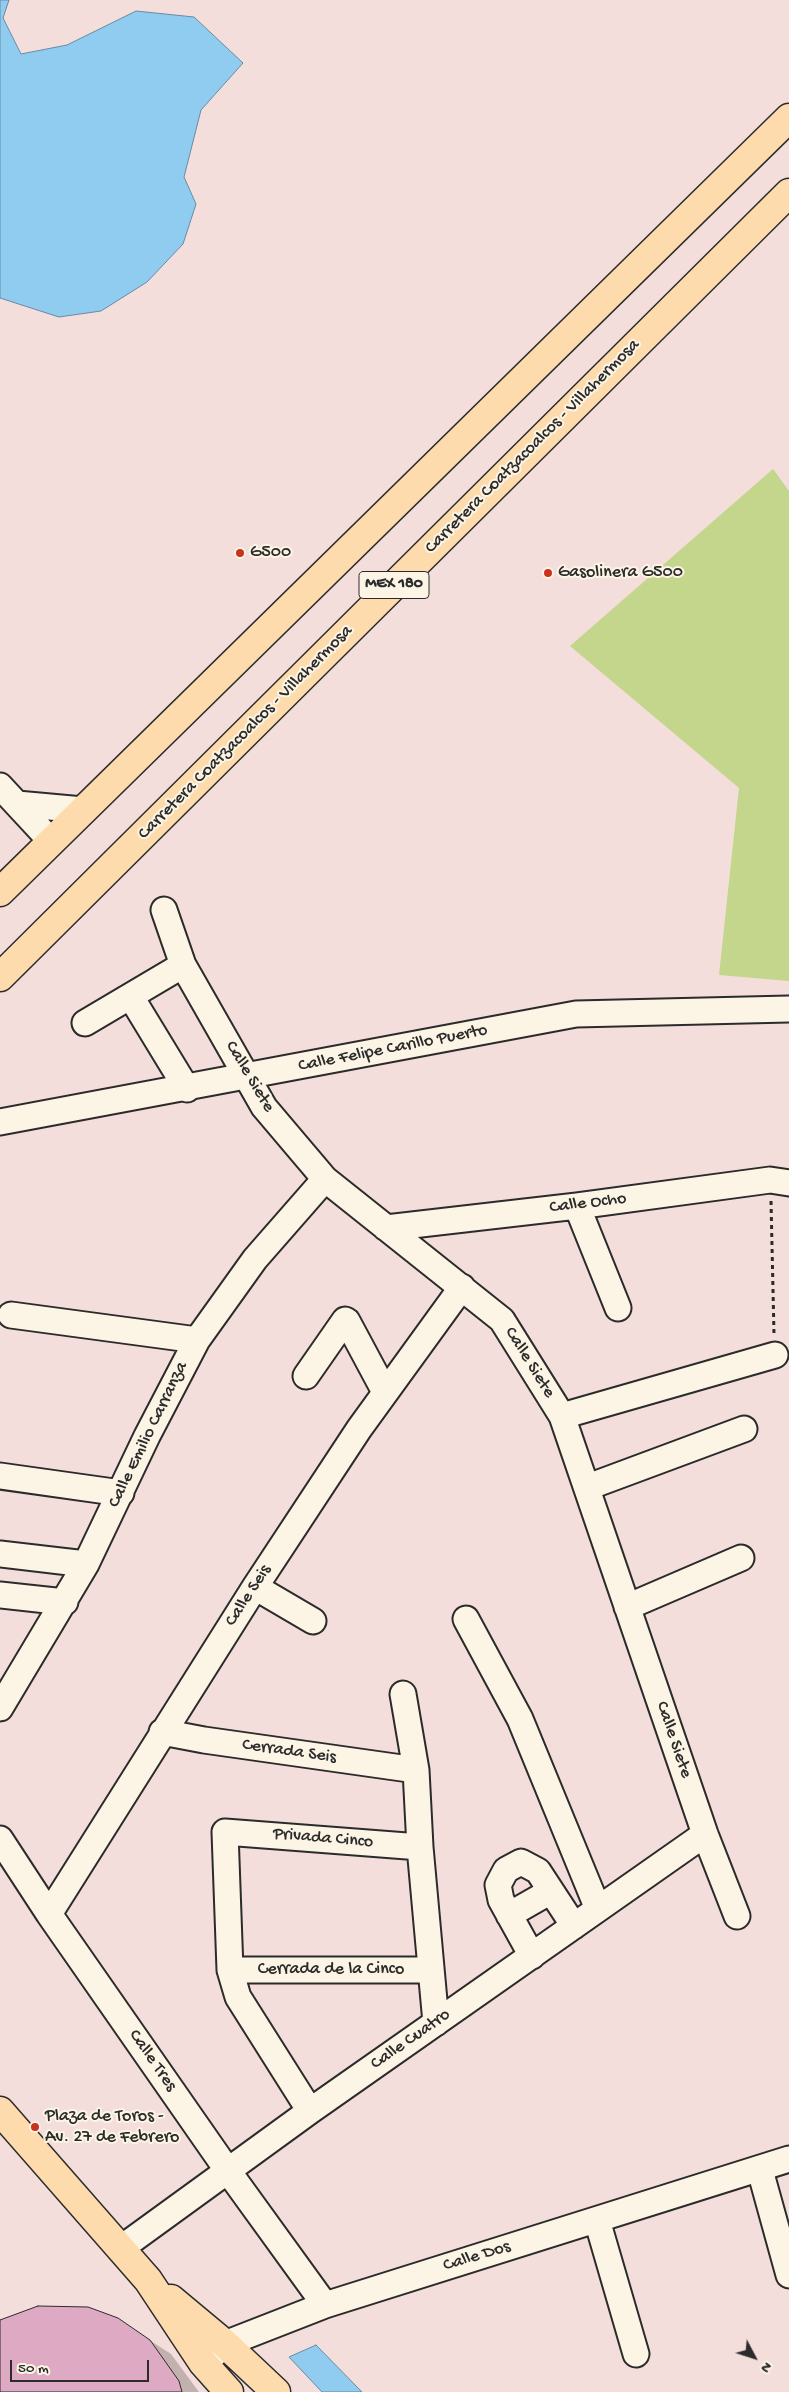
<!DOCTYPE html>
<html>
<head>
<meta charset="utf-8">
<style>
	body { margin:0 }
	#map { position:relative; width:789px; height:2392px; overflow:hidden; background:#f3dedb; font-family:"Gochi Hand",sans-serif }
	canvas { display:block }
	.north { position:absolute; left:729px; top:2332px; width:50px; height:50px; -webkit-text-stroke:4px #fcf5e5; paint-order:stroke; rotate:130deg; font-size:14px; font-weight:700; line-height:20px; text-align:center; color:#2b2b2b }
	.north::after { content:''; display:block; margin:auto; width:18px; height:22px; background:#2b2b2b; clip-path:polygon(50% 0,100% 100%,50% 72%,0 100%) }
	.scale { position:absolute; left:10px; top:2360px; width:139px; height:22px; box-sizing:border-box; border:2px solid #2b2b2b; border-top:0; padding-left:6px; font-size:15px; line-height:18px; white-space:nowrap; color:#2b2b2b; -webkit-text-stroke:4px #fcf5e5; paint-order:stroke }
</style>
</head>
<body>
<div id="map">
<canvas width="789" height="2392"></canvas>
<div class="north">N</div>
<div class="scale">50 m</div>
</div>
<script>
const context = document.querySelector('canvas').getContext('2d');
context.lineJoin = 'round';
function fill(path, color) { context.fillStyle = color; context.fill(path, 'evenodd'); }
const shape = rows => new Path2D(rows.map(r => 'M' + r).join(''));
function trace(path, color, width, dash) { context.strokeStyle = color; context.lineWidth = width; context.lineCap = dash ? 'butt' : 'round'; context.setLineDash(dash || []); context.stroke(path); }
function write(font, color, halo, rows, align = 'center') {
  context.font = font + ' "Gochi Hand",sans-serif'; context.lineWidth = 4; context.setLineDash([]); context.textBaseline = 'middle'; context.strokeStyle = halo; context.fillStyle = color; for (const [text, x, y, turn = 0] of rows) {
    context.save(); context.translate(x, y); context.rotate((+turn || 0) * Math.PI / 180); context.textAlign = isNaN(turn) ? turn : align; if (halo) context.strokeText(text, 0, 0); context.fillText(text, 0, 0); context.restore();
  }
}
const green = shape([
	[773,469,789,491,789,981,719,975,739,788,570,646]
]);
const water = shape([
	[0,0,9,0,3,18,21,54,67,45,136,11,194,17,243,63,201,110,184,177,196,204,183,244,147,282,101,311,59,317,0,298,0,0],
	[316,2345,362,2392,322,2392,289,2357,316,2345]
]);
const shadow = shape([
	[38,2307,117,2319,171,2354,199,2392,0,2392,0,2321]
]);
const building = shape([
	[38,2306,88,2307,118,2318,150,2340,179,2381,182,2392,0,2392,0,2320,38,2306]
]);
const path = shape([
	[771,1201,774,1334]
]);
const minor = shape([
	[0,786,51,841],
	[17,804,83,810],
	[164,910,183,965,264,1107,325,1179,502,1320,562,1416,705,1834,737,1916],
	[131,997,187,1089],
	[85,1023,183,965],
	[0,1122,576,1014,789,1009],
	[577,1206,618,1308],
	[386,1228,577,1206,770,1180,789,1183],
	[11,1315,197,1340],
	[306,1376,345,1320,347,1321,385,1392],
	[562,1416,775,1355],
	[0,1476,121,1493],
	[588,1487,744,1429],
	[0,1554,86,1564],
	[255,1587,313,1621],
	[0,1595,65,1602],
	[627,1607,741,1558],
	[466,1619,520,1719,598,1909],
	[403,1694,416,1770,420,1847,436,2023],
	[0,1708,86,1564,147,1436,197,1340,255,1259,325,1179],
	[162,1732,204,1740,416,1770],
	[0,1839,49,1914,228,2171,325,2305],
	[49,1914,255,1587,359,1429,462,1287],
	[509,1915,551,1891],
	[532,1956,501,1900,498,1885,506,1870,521,1862,538,1871,574,1926],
	[230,1970,431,1970],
	[310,2111,238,1997,230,1970,225,1832,420,1847],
	[760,2170,789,2275],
	[597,2220,636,2354],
	[120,2249,310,2111,705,1834],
	[211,2357,225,2344,325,2305,789,2159]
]);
const major = shape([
	[0,2111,148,2280,203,2363,229,2392],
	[171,2299,225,2344,276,2392]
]);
const highway = shape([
	[0,892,789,118],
	[0,977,789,193]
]);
const markers = [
	[240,553,5,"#c8321e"],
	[548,573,5,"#c8321e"],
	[35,2127,5,"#c8321e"]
];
const shields = [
	[394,585,70]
];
const shieldNames = [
	["MEX 180",394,585]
];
const streetNames = [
	["Carretera Coatzacoalcos - Villahermosa",533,447,-45],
	["Carretera Coatzacoalcos - Villahermosa",246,733,-45],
	["Calle Felipe Carillo Puerto",393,1049,-11],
	["Calle Siete",249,1077,59],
	["Calle Ocho",588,1204,-7],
	["Calle Siete",529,1363,58],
	["Calle Emilio Carranza",149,1435,-64],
	["Calle Seis",249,1596,-57],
	["Calle Siete",673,1740,71],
	["Cerrada Seis",289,1752,8],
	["Privada Cinco",323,1839,5],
	["Cerrada de la Cinco",331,1970],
	["Calle Cuatro",411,2040,-35],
	["Calle Tres",152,2061,55],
	["Calle Dos",477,2257,-17]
];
const poiNames = [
	["G500",250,553],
	["Gasolinera G500",558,573],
	["Plaza de Toros -",45,2117],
	["Av. 27 de Febrero",45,2138]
];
fill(green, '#c3d68b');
fill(water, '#90cbf0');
trace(water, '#688ba1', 1);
fill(shadow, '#0003');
fill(building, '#deaac3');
trace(building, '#2b2b2b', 1);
trace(minor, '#2b2b2b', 29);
trace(major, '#2b2b2b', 31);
trace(highway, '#2b2b2b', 31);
trace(path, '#2b2b2b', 3, [4, 4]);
trace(minor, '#fcf5e5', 25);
trace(major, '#fedbac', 28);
trace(highway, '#fedbac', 28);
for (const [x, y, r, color] of markers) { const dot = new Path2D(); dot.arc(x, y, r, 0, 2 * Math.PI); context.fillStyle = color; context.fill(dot); trace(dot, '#fcf5e5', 2); }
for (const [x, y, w] of shields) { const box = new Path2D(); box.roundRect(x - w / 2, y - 13.5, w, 27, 4); context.fillStyle = '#fcf5e5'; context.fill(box); trace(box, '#2b2b2b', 1); }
write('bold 16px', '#2b2b2b', null, shieldNames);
write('18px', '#2b2b2b', '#fcf5e5', streetNames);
write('18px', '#2b2b2b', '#fcf5e5', poiNames, 'left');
</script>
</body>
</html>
